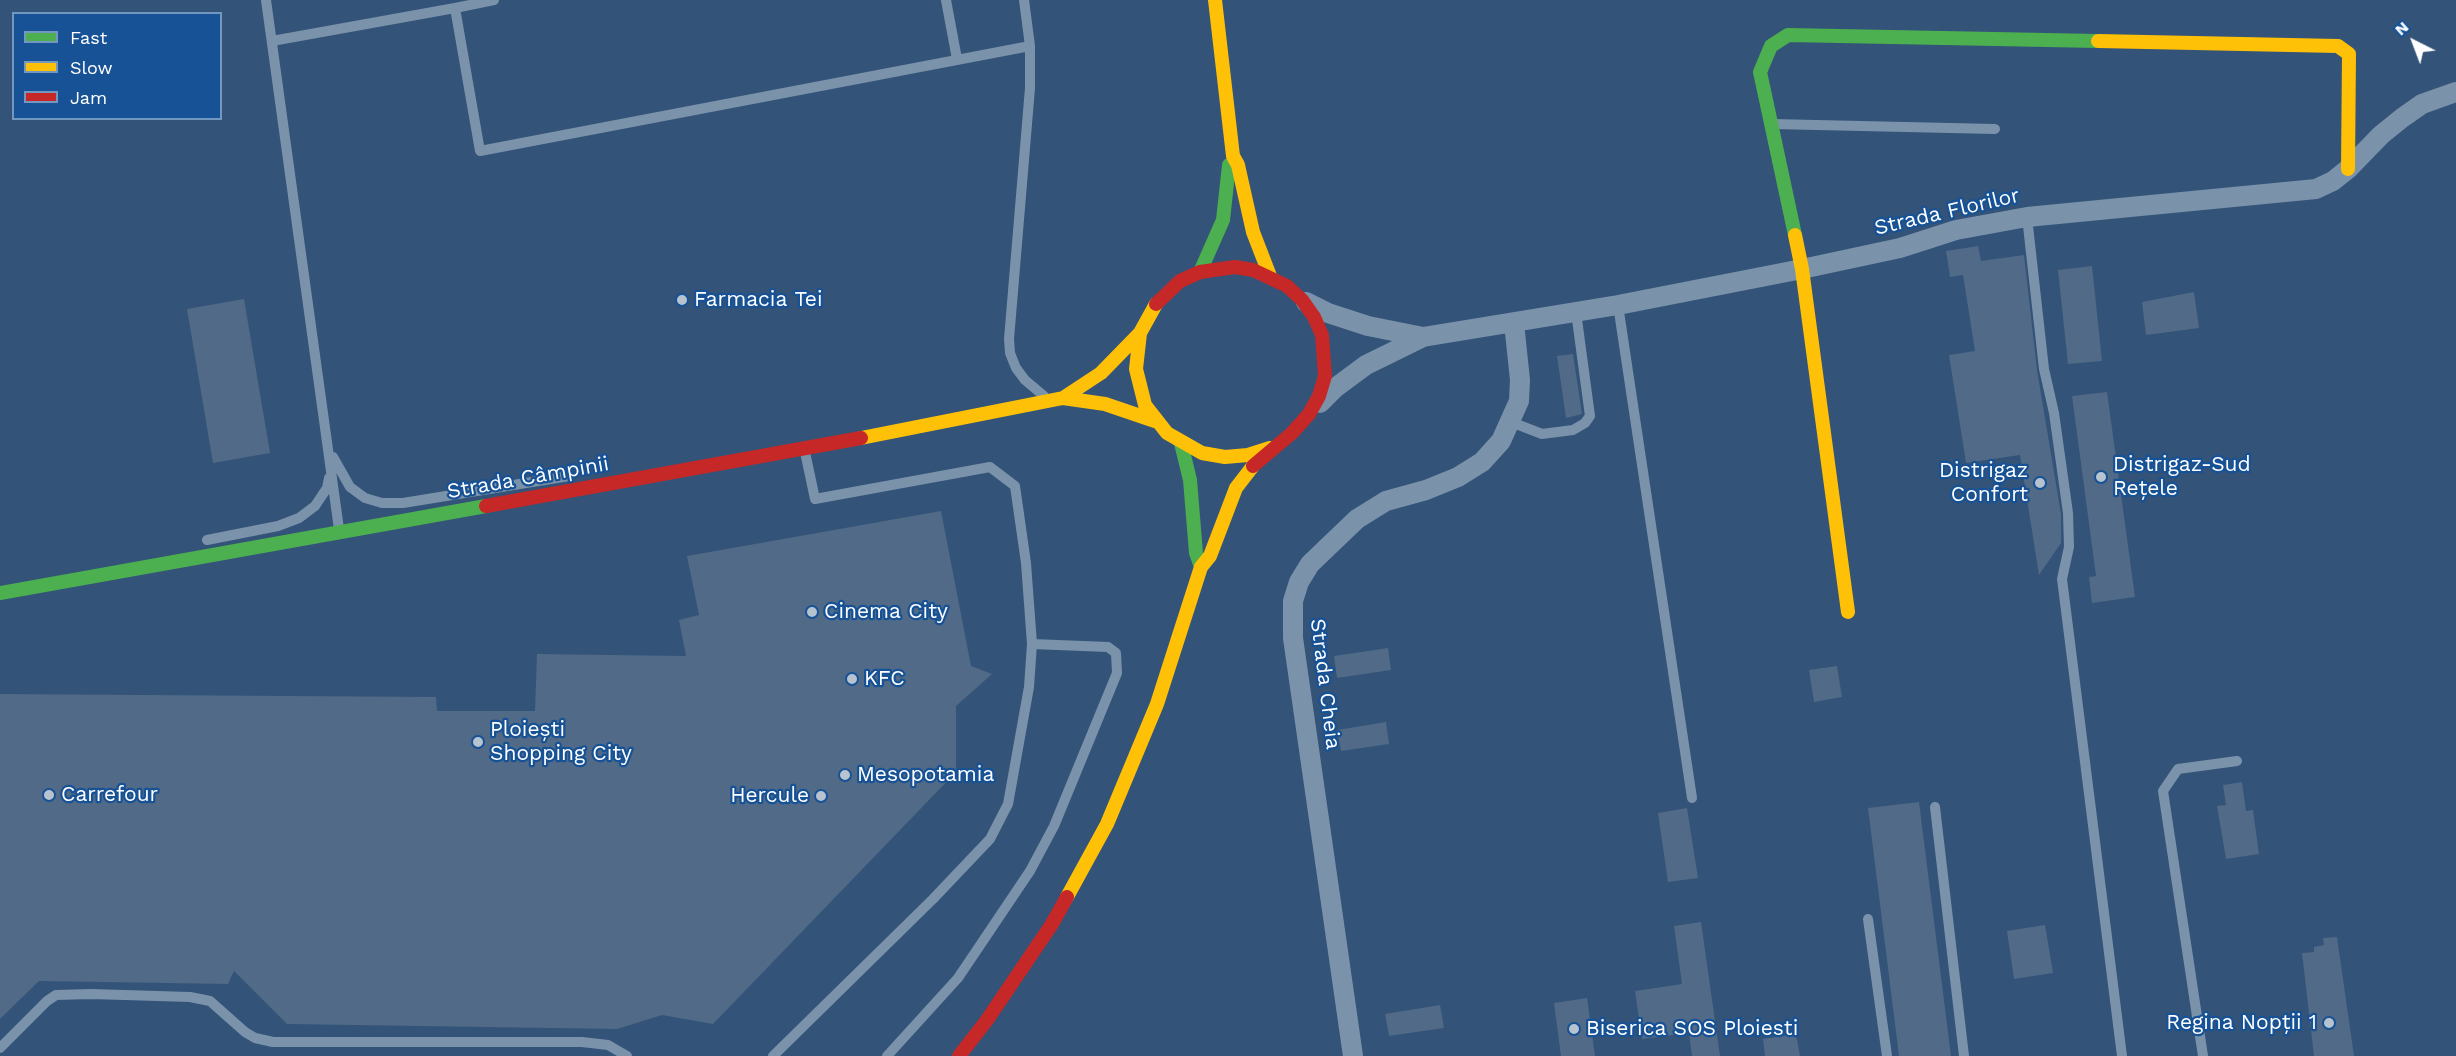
<!DOCTYPE html>
<html>
<head>
<meta charset="utf-8">
<style>
	body { margin:0 }
	#map { position:relative; width:2456px; height:1056px; overflow:hidden; background:#335378; font-family:"Work Sans",sans-serif }
	canvas { display:block }
	.legend { position:absolute; left:12px; top:12px; width:210px; height:108px; box-sizing:border-box; background:#165295; border:2px solid #7397bf; margin:0; padding:8px 10px; list-style:none; font-size:18px; color:#fff }
	.legend li { display:flex; align-items:center; gap:12px; height:30px }
	.legend b { width:30px; border:2px solid #7397bf }
	.north { position:absolute; left:2384px; top:12px; width:60px; height:60px; -webkit-text-stroke:4px #165295; paint-order:stroke; rotate:318deg; font-size:16px; font-weight:700; line-height:24px; text-align:center; color:#fff }
	.north::after { content:''; display:block; margin:auto; width:21px; height:27px; background:#fff; clip-path:polygon(50% 0,100% 100%,50% 72%,0 100%) }
</style>
</head>
<body>
<div id="map">
<canvas width="2456" height="1056"></canvas>
<ul class="legend">
<li><b style="height:8px;background:#4caf50"></b>Fast</li>
<li><b style="height:8px;background:#ffc107"></b>Slow</li>
<li><b style="height:8px;background:#c62828"></b>Jam</li>
</ul>
<div class="north">N</div>
</div>
<script>
const context = document.querySelector('canvas').getContext('2d');
context.lineJoin = 'round';
function fill(path, color) { context.fillStyle = color; context.fill(path, 'evenodd'); }
const shape = rows => new Path2D(rows.map(r => 'M' + r).join(''));
function trace(path, color, width, dash) { context.strokeStyle = color; context.lineWidth = width; context.lineCap = dash ? 'butt' : 'round'; context.setLineDash(dash || []); context.stroke(path); }
function write(font, color, halo, rows, align = 'center') {
  context.font = font + ' "Work Sans",sans-serif'; context.lineWidth = 4.5; context.setLineDash([]); context.textBaseline = 'middle'; context.strokeStyle = halo; context.fillStyle = color; for (const [text, x, y, turn = 0] of rows) {
    context.save(); context.translate(x, y); context.rotate((+turn || 0) * Math.PI / 180); context.textAlign = isNaN(turn) ? turn : align; if (halo) context.strokeText(text, 0, 0); context.fillText(text, 0, 0); context.restore();
  }
}
const building = shape([
	[1978,246,1981,261,2024,255,2037,370,2061,514,2061,543,2039,575,2020,455,1966,463,1949,355,1975,351,1963,275,1950,277,1946,251],
	[2092,266,2102,361,2068,364,2058,270],
	[2194,292,2199,328,2146,335,2142,302],
	[244,299,270,453,213,463,187,309],
	[1573,354,1582,414,1566,418,1557,356],
	[2107,392,2135,597,2092,603,2089,577,2096,576,2072,396],
	[941,511,971,666,992,674,956,706,956,772,713,1024,662,1015,617,1029,287,1024,234,971,228,984,39,981,0,1019,0,694,436,697,437,711,535,711,537,654,686,656,679,620,699,615,687,556],
	[1388,648,1391,670,1337,678,1334,656],
	[1837,666,1842,697,1814,702,1809,670],
	[1386,722,1389,744,1341,751,1337,730],
	[2242,782,2246,811,2253,810,2259,854,2226,859,2217,806,2226,805,2223,785],
	[1919,802,1951,1056,1899,1056,1868,808],
	[1687,808,1698,878,1668,882,1658,813],
	[1701,922,1720,1056,1692,1056,1689,1033,1642,1039,1635,991,1682,984,1674,926],
	[2045,925,2053,973,2014,979,2007,931],
	[2337,937,2354,1056,2314,1056,2302,953,2314,952,2314,947,2324,945,2323,938],
	[1587,998,1595,1056,1561,1056,1554,1003],
	[1440,1005,1444,1028,1389,1036,1385,1014],
	[1796,1034,1800,1056,1765,1056,1763,1039]
]);
const lane = shape([
	[266,0,339,529],
	[946,0,957,59],
	[1024,0,1030,46,1030,88,1009,339,1010,353,1016,368,1025,380,1044,396],
	[455,8,494,0],
	[272,41,455,8,480,151,1030,46],
	[1772,124,1995,129],
	[2027,217,2044,369,2054,413,2068,513,2069,547,2062,579,2122,1056],
	[1618,305,1692,798],
	[1511,422,1542,434,1573,430,1585,423,1590,416,1576,312],
	[333,457,350,487,365,498,382,503,403,503,569,476],
	[207,540,278,526,299,518,315,506,327,488,329,478],
	[1935,807,1964,1056],
	[1868,919,1887,1056],
	[0,1048,47,1001,56,995,91,994,190,997,210,1001,245,1032,255,1038,273,1042,582,1042,608,1045,627,1056],
	[773,1056,933,899,990,839,1008,804,1029,687,1032,644,1026,563,1015,486,990,467,815,499,805,452],
	[887,1056,958,978,1030,871,1054,826,1117,673,1116,653,1108,647,1032,644],
	[2203,1056,2163,791,2178,769,2237,761]
]);
const street = shape([
	[1306,302,1328,313,1368,326,1423,337],
	[1320,403,1335,388,1366,365,1423,337,1618,305,1802,269,1900,248,1956,230,2027,217,2316,189,2333,181,2348,169,2381,135,2402,118,2422,104,2456,92],
	[1353,1056,1293,638,1293,601,1299,582,1310,564,1357,519,1386,501,1426,490,1458,477,1482,462,1501,441,1519,401,1520,380,1514,323]
]);
const fast = shape([
	[1795,235,1760,72,1771,46,1788,35,2098,41],
	[1200,272,1223,220,1229,165],
	[1181,443,1190,480,1196,553,1201,567],
	[0,593,486,506]
]);
const slow = shape([
	[1215,0,1233,156,1238,165,1253,232,1270,276],
	[2098,41,2338,46,2349,54,2348,169],
	[1795,235,1802,269,1848,612],
	[1156,304,1140,333,1136,369,1145,405,1167,433,1202,453,1225,457,1248,455,1270,448],
	[1063,398,1101,373,1140,333],
	[861,438,1063,398,1105,404,1155,421],
	[1067,897,1107,824,1157,704,1201,567,1210,556,1236,488,1253,466]
]);
const jam = shape([
	[1156,304,1180,281,1200,272,1235,267,1253,270,1287,286,1302,300,1314,317,1322,335,1325,376,1319,396,1309,414,1292,433,1253,466],
	[486,506,861,438],
	[959,1056,987,1020,1052,924,1067,897]
]);
const markers = [
	[682,300,6,"#b8c3d0"],
	[2101,477,6,"#b8c3d0"],
	[2040,483,6,"#b8c3d0"],
	[812,612,6,"#b8c3d0"],
	[852,679,6,"#b8c3d0"],
	[478,742,6,"#b8c3d0"],
	[845,775,6,"#b8c3d0"],
	[49,795,6,"#b8c3d0"],
	[821,796,6,"#b8c3d0"],
	[2329,1023,6,"#b8c3d0"],
	[1574,1029,6,"#b8c3d0"]
];
const streetNames = [
	["Strada Florilor",1947,212,-13],
	["Strada Câmpinii",528,478,-10],
	["Strada Cheia",1325,684,83]
];
const poiNames = [
	["Farmacia Tei",694,300],
	["Distrigaz-Sud",2113,465],
	["Rețele",2113,489],
	["Distrigaz",2028,471,"right"],
	["Confort",2028,495,"right"],
	["Cinema City",824,612],
	["KFC",864,679],
	["Ploiești",490,730],
	["Shopping City",490,754],
	["Mesopotamia",857,775],
	["Carrefour",61,795],
	["Hercule",809,796,"right"],
	["Regina Nopții 1",2317,1023,"right"],
	["Biserica SOS Ploiesti",1586,1029]
];
fill(building, '#506a87');
trace(lane, '#7b92ab', 10);
trace(street, '#7b92ab', 20);
trace(fast, '#4caf50', 14);
trace(slow, '#ffc107', 14);
trace(jam, '#c62828', 14);
for (const [x, y, r, color] of markers) { const dot = new Path2D(); dot.arc(x, y, r, 0, 2 * Math.PI); context.fillStyle = color; context.fill(dot); trace(dot, '#165295', 2); }
write('21px', '#fff', '#165295', streetNames);
write('21px', '#fff', '#165295', poiNames, 'left');
</script>
</body>
</html>
